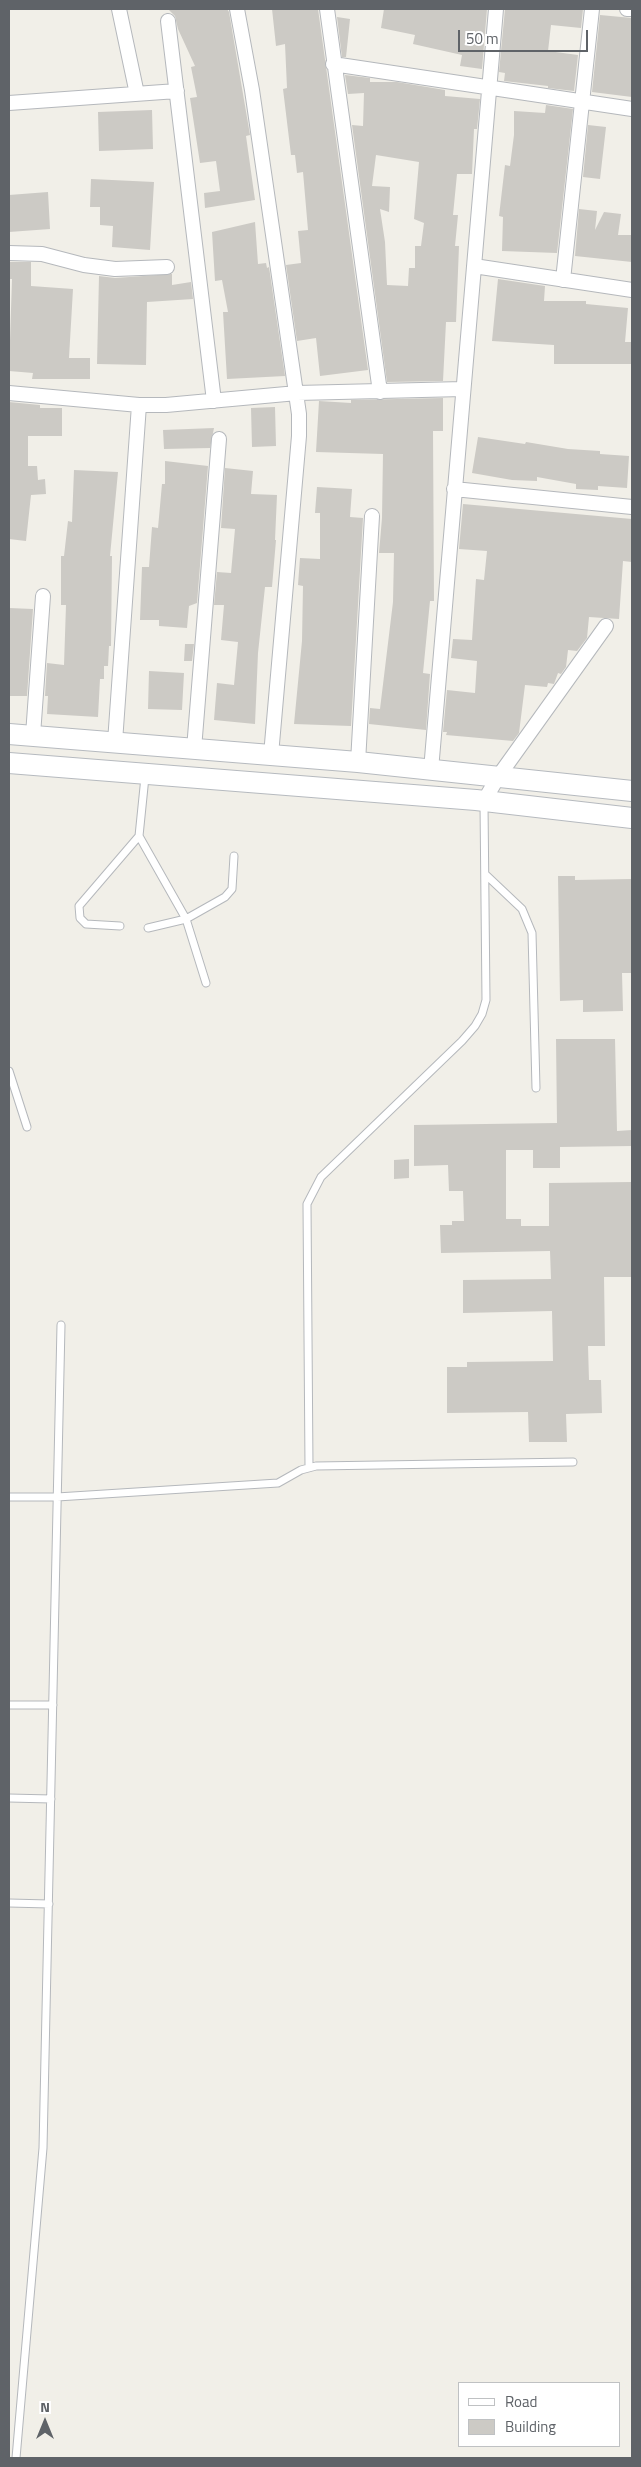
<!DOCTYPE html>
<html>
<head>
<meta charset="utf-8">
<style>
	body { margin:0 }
	#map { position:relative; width:641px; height:2467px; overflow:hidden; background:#f1efe8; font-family:"Titillium Web",sans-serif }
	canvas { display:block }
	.frame { position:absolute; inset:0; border:10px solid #5f6368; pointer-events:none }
	.legend { position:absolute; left:458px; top:2382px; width:162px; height:65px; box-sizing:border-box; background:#fff; border:1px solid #bfc1c3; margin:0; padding:6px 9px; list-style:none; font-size:15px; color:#5f6368 }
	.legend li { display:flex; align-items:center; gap:10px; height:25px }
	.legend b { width:25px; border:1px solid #bfc1c3 }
	.north { position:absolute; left:20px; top:2397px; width:50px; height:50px; -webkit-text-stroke:4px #fff; paint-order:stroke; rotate:0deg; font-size:14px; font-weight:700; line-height:20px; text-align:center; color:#5f6368 }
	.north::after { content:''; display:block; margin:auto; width:18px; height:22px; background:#5f6368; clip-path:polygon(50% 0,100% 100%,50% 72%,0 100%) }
	.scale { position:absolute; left:458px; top:30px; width:130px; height:22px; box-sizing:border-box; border:2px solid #5f6368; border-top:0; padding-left:6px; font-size:15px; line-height:18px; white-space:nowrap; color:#5f6368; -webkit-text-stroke:4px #fff; paint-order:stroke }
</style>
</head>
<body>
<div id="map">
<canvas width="641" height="2467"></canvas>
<div class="frame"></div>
<ul class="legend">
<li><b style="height:6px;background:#fff"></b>Road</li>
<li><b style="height:14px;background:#cccac5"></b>Building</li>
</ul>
<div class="north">N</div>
<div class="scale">50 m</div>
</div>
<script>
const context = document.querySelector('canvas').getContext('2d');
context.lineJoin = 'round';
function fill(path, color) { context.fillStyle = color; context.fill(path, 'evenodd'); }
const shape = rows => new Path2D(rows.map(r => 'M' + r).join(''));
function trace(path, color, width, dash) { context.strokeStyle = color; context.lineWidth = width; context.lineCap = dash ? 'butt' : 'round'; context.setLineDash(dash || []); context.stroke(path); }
const building = shape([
	[168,9,227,9,229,12,250,135,246,136,255,200,205,208,204,193,220,191,216,161,200,163,190,98,197,97,191,67,195,66,178,29,175,16],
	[272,9,318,9,368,370,320,376,316,338,297,341,286,265,301,263,298,231,308,230,303,172,297,173,295,155,291,155,283,89,287,88,285,44,276,46],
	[384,9,487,9,482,69,460,66,462,55,413,44,415,35,381,28],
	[505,9,583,9,581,28,551,25,548,51,578,55,574,91,548,88,548,86,504,81,505,73,499,72],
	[600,15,632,18,632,97,592,92],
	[337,17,350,19,346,57,342,57],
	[345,75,370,78,370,82,397,82,445,90,445,96,480,99,477,129,474,129,472,174,457,174,453,215,458,215,455,246,459,246,456,322,446,322,443,381,387,382,352,125,363,126,364,93,348,94],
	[376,155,419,162,414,219,424,223,421,246,415,246,415,268,409,268,408,286,387,285,385,242,380,209,389,212,390,187,372,186],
	[546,105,573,109,557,253,502,251,503,217,499,216,505,165,510,166,514,135,514,111,545,113],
	[152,110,153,149,99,151,98,112],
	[588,125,606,127,600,179,583,177],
	[91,179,154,182,150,250,112,247,113,226,100,225,100,207,90,207],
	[48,192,50,229,9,232,9,195],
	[579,209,597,211,595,230,604,212,621,214,618,235,632,235,632,262,575,256],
	[255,222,258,264,266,263,267,268,269,267,285,376,227,379,223,312,228,312,222,280,215,281,212,232],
	[9,262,31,262,31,286,73,289,69,358,90,358,90,379,32,379,33,373,9,371,12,279,9,279],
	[172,274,172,285,191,282,193,299,147,302,146,365,97,364,99,276,115,278],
	[498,279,545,286,544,301,586,301,586,304,628,308,625,342,632,342,632,364,554,364,554,345,492,341],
	[443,398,443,431,433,431,434,601,430,601,423,673,430,674,426,730,369,724,370,708,380,709,393,602,394,553,379,553,382,518,383,454,316,452,319,401,351,403,351,400],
	[9,402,40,405,40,408,62,408,62,436,28,436,28,466,37,466,38,480,45,479,46,494,31,495,26,541,9,539],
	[275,407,276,446,252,447,251,408],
	[214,428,210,448,164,449,163,430],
	[478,437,525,444,526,442,568,449,600,451,600,454,629,456,627,488,598,486,598,490,576,489,576,484,537,477,537,481,512,480,472,473],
	[165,461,208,466,197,603,189,606,187,628,159,626,159,620,140,620,142,567,149,567,152,527,158,528,162,484,165,484],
	[225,468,253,471,251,494,277,495,275,540,276,540,272,587,265,587,258,653,255,724,214,720,217,683,234,685,238,642,221,640,224,605,214,605,217,572,231,573,235,529,221,528],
	[74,470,118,472,110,556,112,556,111,646,109,646,108,666,104,666,104,679,100,679,98,717,47,714,48,696,45,696,47,663,64,665,66,605,61,605,61,556,64,556,68,521,72,522],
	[317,487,352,489,350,517,363,518,351,726,294,724,302,641,303,586,298,585,300,558,320,559,320,513,315,513],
	[463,504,632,519,632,562,623,561,619,619,589,617,587,638,577,651,568,650,566,667,561,674,558,673,554,684,548,683,547,687,525,685,519,733,513,741,446,735,447,732,443,732,447,690,475,693,477,661,451,658,453,639,472,640,476,579,484,580,487,551,459,549],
	[9,608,33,609,27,696,9,696],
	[185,644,194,644,192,661,184,661],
	[149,671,184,673,182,710,148,709],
	[558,876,575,876,575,880,632,879,632,973,622,973,623,1011,583,1012,583,1000,560,1001],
	[556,1039,615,1039,617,1131,632,1130,632,1146,560,1147,560,1168,533,1168,533,1150,506,1150,506,1219,521,1219,521,1226,549,1226,549,1183,632,1182,632,1277,604,1277,605,1346,588,1346,589,1380,601,1380,602,1413,566,1414,567,1442,529,1442,528,1412,447,1413,447,1367,467,1367,467,1362,553,1361,552,1311,463,1313,463,1280,551,1279,550,1251,441,1253,440,1225,452,1225,452,1221,464,1221,463,1191,449,1191,448,1165,414,1166,414,1125,557,1123],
	[409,1159,409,1178,394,1179,394,1160]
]);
const lane = shape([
	[139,836,186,919,206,983],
	[485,874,522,909,532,933,536,1088],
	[120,926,86,924,80,918,79,906,139,836,145,777],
	[148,928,186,919,225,897,232,889,234,856],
	[9,1071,27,1127],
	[309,1467,307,1204,321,1177,462,1041,475,1026,482,1014,486,1000,484,804],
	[9,1497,57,1497,278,1483,301,1470,316,1466,573,1462],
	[9,1705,53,1705],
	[9,1798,51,1799],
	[9,1903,49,1904],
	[16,2458,43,2148,61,1325]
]);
const street = shape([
	[119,9,137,94],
	[237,9,252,90,299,414,299,436,271,755],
	[327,9,380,392],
	[627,9,632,9],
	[168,21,214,401],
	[333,64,632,109],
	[9,103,177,91],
	[9,253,42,254,84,265,115,269,167,267],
	[474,266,632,290],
	[563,280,592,9],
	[9,393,139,405,166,405,297,393,463,389],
	[454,489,632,507],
	[33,735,43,596],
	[115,742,139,405],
	[194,749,219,439],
	[358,762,372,516],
	[431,770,496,9],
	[484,801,498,777,606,626]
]);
const secondary = shape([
	[9,734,358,762,632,791],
	[9,763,476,800,632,818]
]);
fill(building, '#cccac5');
trace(lane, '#b5b8bc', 9);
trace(street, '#b5b8bc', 16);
trace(secondary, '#b6babf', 22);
trace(lane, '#fff', 7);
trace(street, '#fff', 14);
trace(secondary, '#fff', 20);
</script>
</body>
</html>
